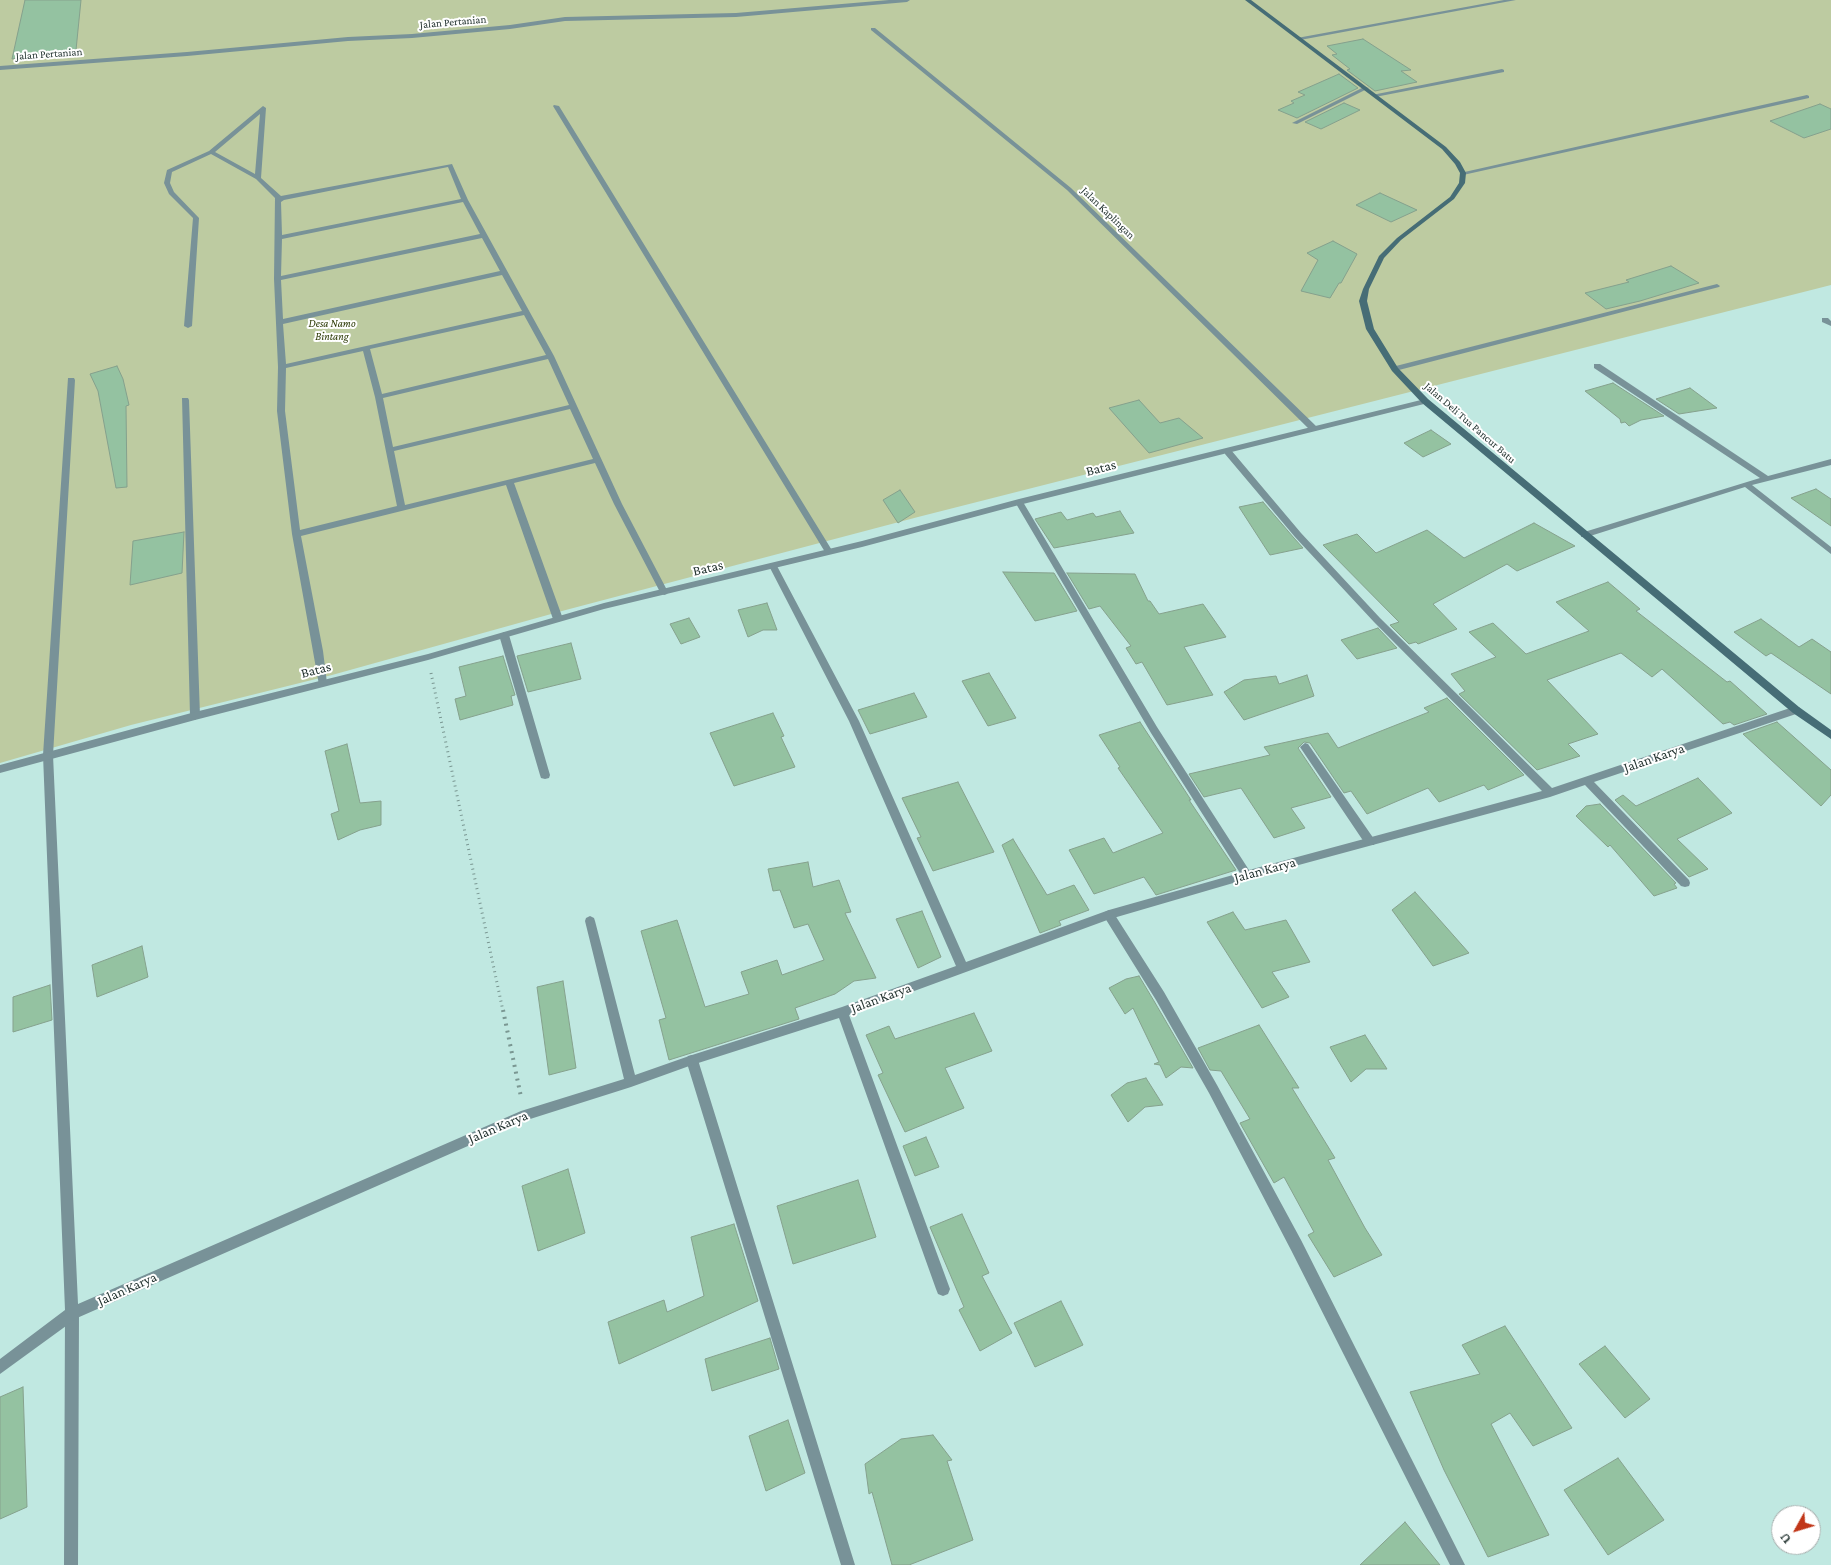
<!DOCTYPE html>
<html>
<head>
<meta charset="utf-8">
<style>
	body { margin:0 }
	#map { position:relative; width:1831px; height:1565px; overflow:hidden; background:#c0e8e1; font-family:"Crimson Pro",serif }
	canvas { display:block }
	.north { position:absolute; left:1771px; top:1505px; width:50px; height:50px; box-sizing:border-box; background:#fff; border:1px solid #a7aead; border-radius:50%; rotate:231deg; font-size:14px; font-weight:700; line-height:20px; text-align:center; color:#243431 }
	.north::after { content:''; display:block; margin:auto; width:18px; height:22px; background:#c13618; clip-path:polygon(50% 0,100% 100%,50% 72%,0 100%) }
</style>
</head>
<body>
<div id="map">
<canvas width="1831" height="1565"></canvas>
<div class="north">U</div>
</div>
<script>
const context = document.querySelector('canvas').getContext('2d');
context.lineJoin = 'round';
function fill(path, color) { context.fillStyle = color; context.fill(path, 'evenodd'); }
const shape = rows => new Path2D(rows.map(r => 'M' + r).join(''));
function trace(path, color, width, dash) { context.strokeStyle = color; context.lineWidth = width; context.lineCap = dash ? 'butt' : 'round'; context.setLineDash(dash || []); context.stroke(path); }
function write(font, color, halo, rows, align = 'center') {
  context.font = font + ' "Crimson Pro",serif'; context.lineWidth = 4; context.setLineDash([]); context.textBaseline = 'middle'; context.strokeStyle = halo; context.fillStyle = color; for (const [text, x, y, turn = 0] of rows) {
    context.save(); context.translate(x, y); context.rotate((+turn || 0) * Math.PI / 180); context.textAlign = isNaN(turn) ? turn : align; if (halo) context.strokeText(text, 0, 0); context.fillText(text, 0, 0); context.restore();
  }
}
const green = shape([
	[0,0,1831,0,1831,285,918,517,562,611,332,675,131,725,0,763]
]);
const building = shape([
	[25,0,81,0,76,50,12,59,25,0],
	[1363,39,1411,70,1401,71,1417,82,1375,91,1347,70,1350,69,1332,55,1337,54,1327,46,1363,39],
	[1339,74,1358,88,1297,118,1278,110,1294,103,1291,101,1305,95,1298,92,1339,74],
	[1344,103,1360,110,1321,129,1305,122,1344,103],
	[1820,104,1831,109,1831,129,1804,138,1770,121,1820,104],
	[1380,193,1417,210,1391,222,1356,205,1380,193],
	[1333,241,1357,254,1341,283,1339,283,1330,298,1301,291,1318,260,1307,253,1333,241],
	[1671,266,1699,283,1640,301,1606,309,1585,293,1629,282,1626,280,1671,266],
	[117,366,123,379,129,405,126,406,127,487,116,488,98,391,90,374,117,366],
	[1613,383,1664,416,1641,420,1629,426,1625,422,1621,423,1620,419,1585,391,1613,383],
	[1690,388,1717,408,1679,414,1656,399,1690,388],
	[1139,400,1160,423,1179,418,1203,438,1149,453,1109,408,1139,400],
	[1431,430,1451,444,1423,457,1404,443,1431,430],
	[1816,489,1831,499,1831,526,1791,498,1816,489],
	[900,490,915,512,898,523,883,500,900,490],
	[1263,502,1294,538,1303,548,1270,555,1239,507,1263,502],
	[1120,511,1134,533,1054,548,1035,519,1061,512,1067,520,1093,513,1096,517,1120,511],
	[1534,523,1575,546,1517,571,1507,564,1433,604,1457,629,1418,644,1416,642,1409,644,1390,625,1399,622,1323,545,1357,534,1376,553,1427,530,1464,558,1534,523],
	[184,532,182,573,130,585,133,541,184,532],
	[1003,572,1054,573,1077,611,1035,621,1003,572],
	[1067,573,1135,574,1148,601,1150,601,1159,614,1203,604,1226,637,1184,647,1213,695,1167,705,1142,662,1136,664,1126,648,1131,646,1100,606,1089,609,1067,573],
	[1608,582,1640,609,1636,611,1727,682,1730,681,1767,714,1734,725,1730,722,1723,724,1662,669,1652,677,1621,653,1547,680,1598,734,1568,744,1580,756,1537,770,1459,694,1465,691,1451,674,1496,657,1469,632,1493,623,1526,654,1589,631,1556,602,1608,582],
	[767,603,777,630,763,630,748,637,738,610,767,603],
	[689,618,700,637,681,644,670,624,689,618],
	[1761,619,1799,647,1812,639,1831,652,1831,694,1771,653,1766,656,1734,632,1761,619],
	[1378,628,1397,648,1357,659,1341,640,1378,628],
	[571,643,581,679,528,692,517,656,571,643],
	[503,656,515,695,511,696,513,705,460,720,455,699,466,696,459,667,503,656],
	[989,673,1016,718,988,726,962,681,989,673],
	[1307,675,1314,696,1244,720,1224,692,1244,680,1276,676,1279,684,1307,675],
	[914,693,927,717,870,734,858,710,914,693],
	[1447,698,1524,775,1488,790,1484,785,1439,802,1428,788,1367,814,1351,791,1344,793,1310,743,1304,742,1298,748,1331,797,1291,808,1305,828,1274,838,1241,788,1204,797,1189,774,1270,755,1264,747,1328,733,1338,748,1429,712,1424,708,1447,698],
	[773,713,784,736,781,737,795,767,734,786,710,733,773,713],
	[1140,722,1191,800,1189,800,1236,870,1156,895,1144,877,1094,894,1069,850,1104,838,1113,853,1163,833,1118,768,1120,767,1099,735,1140,722],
	[1777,722,1831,770,1831,795,1821,806,1743,734,1777,722],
	[347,744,360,803,381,801,381,825,360,830,338,840,331,814,339,811,325,751,347,744],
	[1698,778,1732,813,1677,839,1708,869,1689,877,1615,800,1623,795,1636,806,1698,778],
	[958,782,994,852,933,871,917,838,921,837,902,798,958,782],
	[1600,804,1676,883,1674,884,1677,888,1654,896,1610,845,1608,847,1576,816,1586,806,1600,804],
	[1013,839,1047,895,1074,885,1089,910,1059,921,1061,925,1040,933,1002,845,1013,839],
	[808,862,813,887,839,880,851,912,845,913,876,978,854,981,835,994,795,1008,799,1019,669,1060,659,1020,666,1018,641,931,677,920,705,1007,749,994,741,972,777,960,782,975,824,960,808,924,794,928,780,890,773,891,768,869,808,862],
	[1415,892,1469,953,1433,966,1392,910,1415,892],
	[922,911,941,957,918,968,896,919,922,911],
	[1233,912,1245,930,1286,920,1310,962,1272,972,1289,997,1262,1008,1207,922,1233,912],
	[142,946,148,977,97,997,92,965,142,946],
	[1139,976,1154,1001,1193,1068,1181,1067,1166,1078,1160,1065,1154,1064,1159,1062,1133,1008,1125,1014,1109,988,1126,979,1139,976],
	[563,981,576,1068,549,1075,537,987,563,981],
	[50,985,52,1020,13,1032,13,997,50,985],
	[974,1013,992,1051,945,1068,964,1108,905,1132,878,1075,883,1073,866,1035,889,1026,895,1039,974,1013],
	[1259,1025,1299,1088,1292,1088,1335,1158,1328,1160,1365,1228,1382,1255,1334,1277,1308,1235,1314,1232,1284,1177,1274,1183,1240,1123,1250,1119,1221,1071,1210,1070,1198,1048,1259,1025],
	[1365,1035,1387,1069,1366,1069,1351,1082,1330,1047,1365,1035],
	[1146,1078,1163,1105,1145,1107,1128,1122,1111,1095,1127,1083,1146,1078],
	[926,1137,939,1167,915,1176,903,1146,926,1137],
	[568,1169,585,1233,538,1251,522,1186,568,1169],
	[858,1180,876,1237,793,1264,777,1206,858,1180],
	[962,1214,989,1273,982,1276,1012,1333,980,1351,959,1310,964,1307,930,1227,962,1214],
	[734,1224,758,1301,619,1364,608,1322,664,1300,667,1312,704,1296,691,1237,734,1224],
	[1061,1301,1083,1345,1035,1367,1014,1323,1061,1301],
	[1505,1326,1572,1428,1533,1446,1510,1413,1491,1424,1549,1535,1488,1557,1444,1470,1410,1392,1480,1374,1462,1345,1505,1326],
	[770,1338,779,1369,712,1391,705,1359,770,1338],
	[1605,1346,1650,1399,1625,1418,1579,1364,1605,1346],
	[23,1387,27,1507,0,1519,0,1397,23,1387],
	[788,1420,805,1473,766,1491,749,1436,788,1420],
	[933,1435,952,1460,947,1461,973,1540,909,1565,892,1565,872,1492,869,1494,865,1464,901,1439,933,1435],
	[1618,1458,1664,1520,1608,1555,1564,1490,1618,1458],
	[1405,1522,1440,1565,1360,1565,1405,1522]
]);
const pathFar1 = shape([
	[431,673,503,1011]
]);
const path = shape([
	[503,1010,521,1097]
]);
const service = shape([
	[1807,95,1809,96,1809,98,1463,175,1460,173,1807,95],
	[263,106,266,108,261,178,281,196,452,164,468,200,554,356,622,504,668,592,667,594,664,595,660,592,614,504,595,463,514,483,563,619,558,622,553,619,506,485,301,536,323,651,327,683,325,685,319,685,292,534,277,411,278,367,274,279,275,198,256,179,211,154,172,172,170,183,174,192,199,218,192,326,188,328,184,326,193,218,169,194,164,183,167,170,209,151,263,106],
	[260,114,255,174,215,152,260,114],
	[448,167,461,199,282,235,281,202,284,200,448,167],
	[463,202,480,234,281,276,282,239,463,202],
	[482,238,500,271,283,319,281,280,482,238],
	[502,275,522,311,286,364,283,324,502,275],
	[524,315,546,355,382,394,370,349,524,315],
	[363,351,375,397,397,506,300,530,285,411,286,368,363,351],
	[548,359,569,405,393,447,383,398,548,359],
	[570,409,593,459,405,505,394,451,570,409],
	[68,378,74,378,75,380,53,755,48,759,43,755,68,378],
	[182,398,188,398,189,400,200,716,195,720,190,716,182,398],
	[1305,743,1308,744,1374,839,1375,842,1374,845,1366,845,1302,750,1300,747,1305,743],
	[1109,910,1113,912,1164,992,1217,1085,1301,1240,1465,1565,1450,1565,1291,1250,1209,1093,1156,1000,1105,918,1104,915,1105,912,1109,910],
	[692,1055,696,1056,698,1060,855,1565,841,1565,686,1060,688,1056,692,1055],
	[72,1306,77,1308,79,1313,78,1565,64,1565,65,1313,67,1308,72,1306]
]);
const minor = shape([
	[889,0,910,0,907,2,736,17,565,21,510,29,412,38,348,41,187,56,0,70,0,66,187,52,348,37,412,34,510,25,565,17,736,13,889,0],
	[1504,0,1516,0,1300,40,1297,38,1504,0],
	[871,28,875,28,1071,188,1316,426,1316,430,1310,430,1067,190,871,30,871,28],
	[1502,69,1504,70,1504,72,1375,97,1372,95,1502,69],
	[1364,87,1369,88,1297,124,1292,123,1364,87],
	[554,105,559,106,833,552,832,554,826,554,825,552,553,106,554,105],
	[1717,284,1720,286,1719,287,1395,371,1391,369,1392,367,1717,284],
	[1822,318,1828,318,1831,321,1831,326,1822,322,1822,318],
	[1594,364,1600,364,1768,476,1831,459,1831,465,1752,485,1831,547,1831,554,1745,487,1587,537,1581,537,1581,533,1760,478,1594,368,1594,364],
	[1225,450,1231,450,1301,533,1380,618,1552,788,1793,707,1799,707,1801,710,1799,713,1594,782,1689,880,1690,883,1689,886,1685,887,1681,886,1585,785,1550,797,1247,879,1110,919,849,1015,950,1289,948,1294,943,1296,938,1294,936,1289,839,1018,692,1065,631,1087,527,1120,77,1318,0,1374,0,1359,65,1310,43,755,45,752,48,751,53,755,78,1304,521,1111,624,1079,585,921,586,918,590,916,594,918,595,921,635,1075,692,1055,842,1007,956,966,849,721,769,566,770,564,773,563,777,566,859,721,966,962,1109,910,1240,873,1151,733,1015,502,1016,500,1022,500,1023,502,1157,727,1249,870,1542,791,1374,622,1295,537,1225,454,1225,450],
	[504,632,509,635,550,775,549,778,545,779,541,778,540,775,499,635,504,632]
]);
const tertiary = shape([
	[1425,399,1429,401,1428,403,1019,505,862,547,604,609,428,660,195,720,0,773,0,765,195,712,428,654,604,603,862,541,1019,499,1425,399]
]);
const secondary = shape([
	[1245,0,1251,0,1446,147,1460,162,1466,173,1465,183,1454,199,1401,240,1384,258,1369,289,1367,301,1374,329,1398,368,1428,399,1799,707,1831,730,1831,739,1793,713,1422,403,1392,371,1366,329,1359,301,1363,289,1379,256,1397,238,1450,197,1459,183,1460,173,1455,164,1442,149,1245,0]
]);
const farStreetnames = [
	["Jalan Pertanian",453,22,-5],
	["Jalan Pertanian",49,54,-4],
	["Jalan Kaplingan",1108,213,44],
	["Jalan Deli Tua Pancur Batu",1470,423,41]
];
const farParknames = [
	["Desa Namo",332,324],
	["Bintang",332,337]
];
const streetNames = [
	["Batas",1101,468,-14],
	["Batas",708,568,-13],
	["Batas",316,670,-14],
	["Jalan Karya",1654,758,-19],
	["Jalan Karya",1265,870,-15],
	["Jalan Karya",881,998,-20],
	["Jalan Karya",498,1127,-23],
	["Jalan Karya",127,1289,-24]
];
fill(green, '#bdcba1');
fill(building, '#94c2a1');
trace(building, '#85a18d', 1);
trace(pathFar1, '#7a9792', 3, [1, 4]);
trace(path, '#7a9792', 4, [2, 5]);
fill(service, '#789298');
fill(minor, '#789298');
fill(tertiary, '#789298');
fill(secondary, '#466d76');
write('11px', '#243431', '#fff', farStreetnames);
write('italic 11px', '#293700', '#fff', farParknames);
write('14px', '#243431', '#fff', streetNames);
</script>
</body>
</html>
